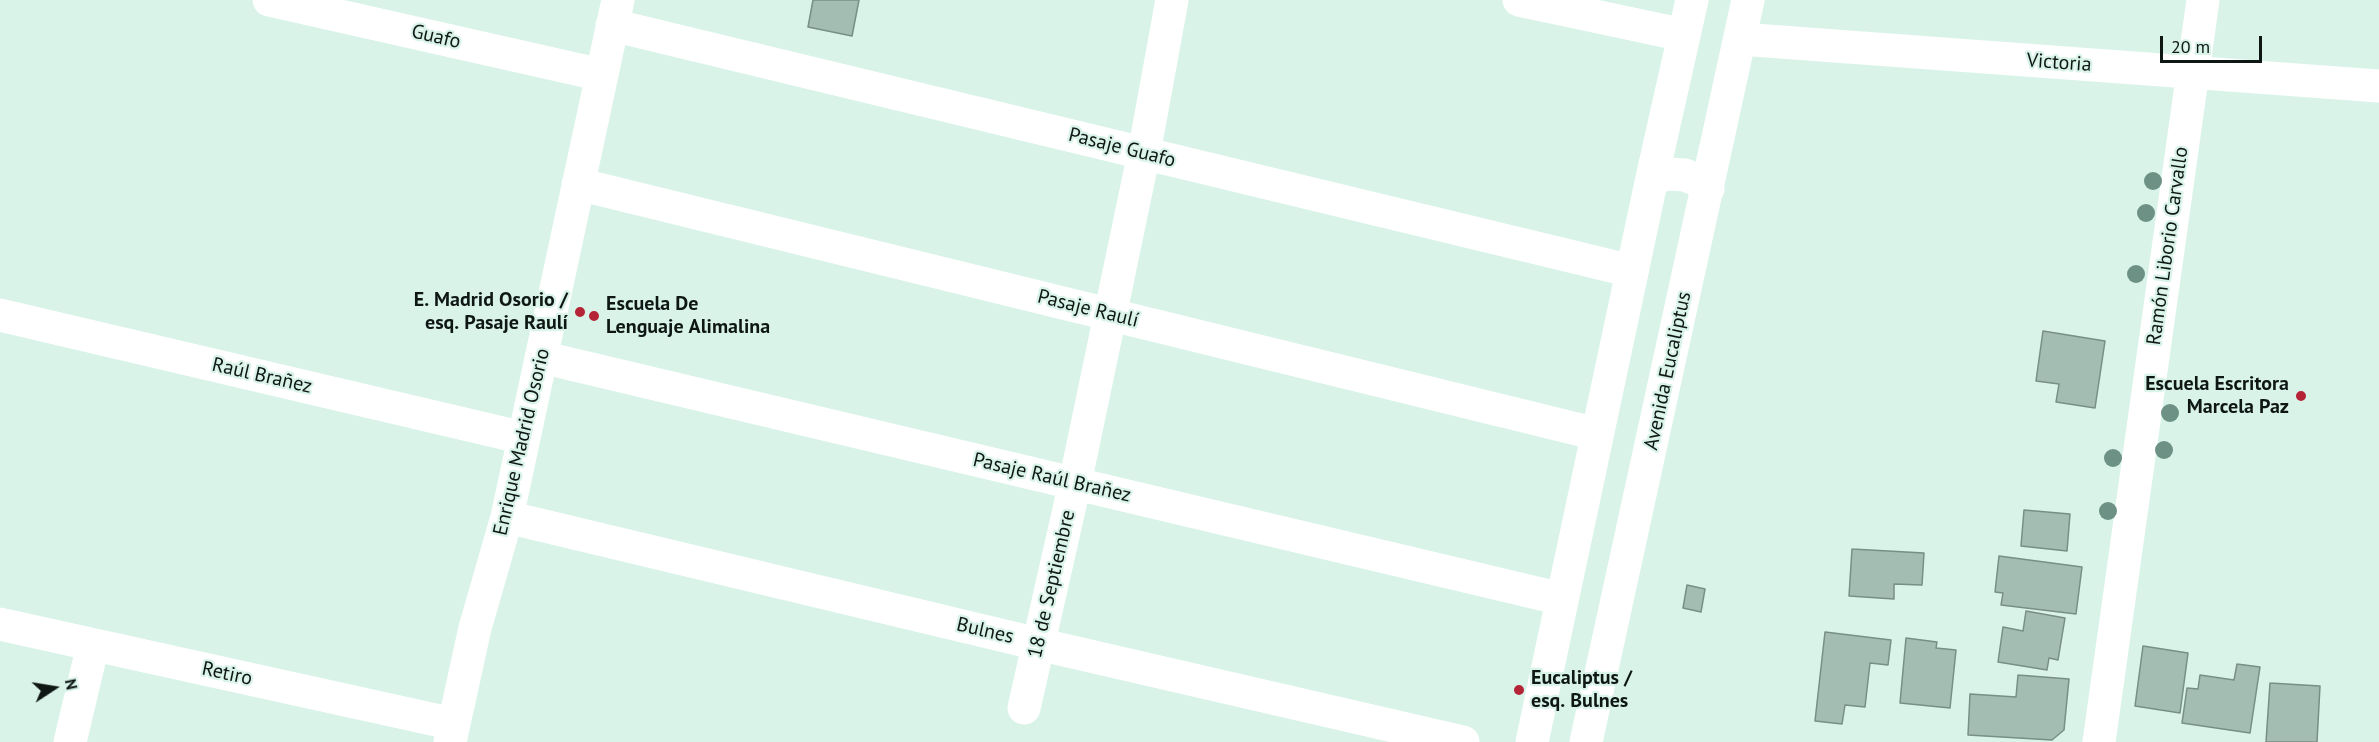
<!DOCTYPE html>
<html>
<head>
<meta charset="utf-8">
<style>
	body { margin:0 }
	#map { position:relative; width:2379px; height:742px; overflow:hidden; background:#d9f3e9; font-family:"PT Sans",sans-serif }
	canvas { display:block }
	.north { position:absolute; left:24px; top:658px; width:60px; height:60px; -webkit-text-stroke:4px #d9f3e9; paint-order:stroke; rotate:78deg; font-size:16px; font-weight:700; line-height:24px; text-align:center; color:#0e1714 }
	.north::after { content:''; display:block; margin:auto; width:21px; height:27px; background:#0e1714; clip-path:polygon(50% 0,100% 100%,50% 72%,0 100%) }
	.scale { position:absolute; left:2160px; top:36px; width:102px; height:27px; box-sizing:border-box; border:3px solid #0e1714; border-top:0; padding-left:8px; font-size:18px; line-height:21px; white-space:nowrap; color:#0e1714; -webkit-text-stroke:4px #d9f3e9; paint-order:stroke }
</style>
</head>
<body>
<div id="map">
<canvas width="2379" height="742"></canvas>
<div class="north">N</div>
<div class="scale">20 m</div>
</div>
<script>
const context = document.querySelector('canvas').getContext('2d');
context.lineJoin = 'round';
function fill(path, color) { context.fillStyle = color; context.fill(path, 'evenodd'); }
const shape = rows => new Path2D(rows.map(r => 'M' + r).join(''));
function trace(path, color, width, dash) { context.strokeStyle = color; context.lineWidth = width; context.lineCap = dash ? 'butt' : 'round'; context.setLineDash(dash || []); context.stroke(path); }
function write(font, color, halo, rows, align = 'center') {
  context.font = font + ' "PT Sans",sans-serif'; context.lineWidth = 4.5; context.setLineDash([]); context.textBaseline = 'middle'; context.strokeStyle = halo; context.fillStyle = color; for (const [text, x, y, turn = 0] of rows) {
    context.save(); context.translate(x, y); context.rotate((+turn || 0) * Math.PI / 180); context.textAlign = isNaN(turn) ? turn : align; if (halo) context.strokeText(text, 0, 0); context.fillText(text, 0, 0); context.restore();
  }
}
const building = shape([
	[813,0,859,0,852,36,808,27,813,0],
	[2043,331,2105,341,2095,408,2056,402,2059,384,2036,381,2043,331],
	[2024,510,2070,514,2067,551,2021,546,2024,510],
	[1852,549,1924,553,1922,585,1894,584,1894,599,1849,596,1852,549],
	[1999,556,2082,567,2076,614,2001,605,2003,593,1995,592,1999,556],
	[1687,585,1705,589,1701,612,1683,608,1687,585],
	[2026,611,2065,618,2058,660,2049,658,2047,670,1998,662,2003,627,2023,631,2026,611],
	[1825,632,1891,640,1888,665,1870,663,1865,707,1845,705,1842,724,1815,721,1825,632],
	[1906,638,1937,642,1936,648,1956,650,1950,708,1900,703,1906,638],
	[2143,646,2188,653,2180,713,2135,706,2143,646],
	[2237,664,2260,667,2250,733,2182,723,2187,688,2198,689,2200,675,2234,680,2237,664],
	[2018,675,2069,679,2064,730,2052,740,1968,735,1970,694,2016,697,2018,675],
	[2270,683,2320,686,2317,742,2266,742,2270,683]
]);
const minor = shape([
	[269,0,602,75],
	[1519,0,1684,35],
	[612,25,1632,271],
	[1740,39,2379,86],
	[578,184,1597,434],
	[0,315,524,438],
	[541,357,1562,599],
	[507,517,1038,644,1463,742],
	[0,624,454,724],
	[1024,708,1075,483,1144,153,1172,0],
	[70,742,93,645],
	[450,742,475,628,507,517,618,0],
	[2099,742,2203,0]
]);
const major = shape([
	[1652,178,1669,174,1685,175,1697,180,1708,189],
	[1532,742,1652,178,1692,0],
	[1586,742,1748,0]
]);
const trees = [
	[2153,181],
	[2146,213],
	[2136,274],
	[2170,413],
	[2164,450],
	[2113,458],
	[2108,511]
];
const markers = [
	[580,312,6,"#b52336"],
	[594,316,6,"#b52336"],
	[2301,396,6,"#b52336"],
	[1519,690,6,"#b52336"]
];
const streetNames = [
	["Guafo",436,37,13],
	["Victoria",2059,63,4],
	["Pasaje Guafo",1122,148,14],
	["Ramón Liborio Carvallo",2168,246,-82],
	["Pasaje Raulí",1088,309,14],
	["Avenida Eucaliptus",1668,371,-78],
	["Raúl Brañez",262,376,13],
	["Enrique Madrid Osorio",522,442,-77],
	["Pasaje Raúl Brañez",1052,478,13],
	["18 de Septiembre",1052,584,-77],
	["Bulnes",985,631,13],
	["Retiro",227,674,12]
];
const poiNames = [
	["E. Madrid Osorio /",568,300],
	["esq. Pasaje Raulí",568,323],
	["Escuela De",606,304,"left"],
	["Lenguaje Alimalina",606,327,"left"],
	["Escuela Escritora",2289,384],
	["Marcela Paz",2289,407],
	["Eucaliptus /",1531,678,"left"],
	["esq. Bulnes",1531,701,"left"]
];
fill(building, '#a4bdb3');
trace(building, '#778f86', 1.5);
trace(minor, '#fff', 33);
trace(major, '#fff', 33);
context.fillStyle = '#6d9185';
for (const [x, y] of trees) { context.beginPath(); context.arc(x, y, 9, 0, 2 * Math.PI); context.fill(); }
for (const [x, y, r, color] of markers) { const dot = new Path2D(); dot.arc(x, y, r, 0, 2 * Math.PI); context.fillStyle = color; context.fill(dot); trace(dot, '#d9f3e9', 2); }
write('20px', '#0e1714', '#d9f3e9', streetNames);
write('bold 20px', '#0e1714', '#d9f3e9', poiNames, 'right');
</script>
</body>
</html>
